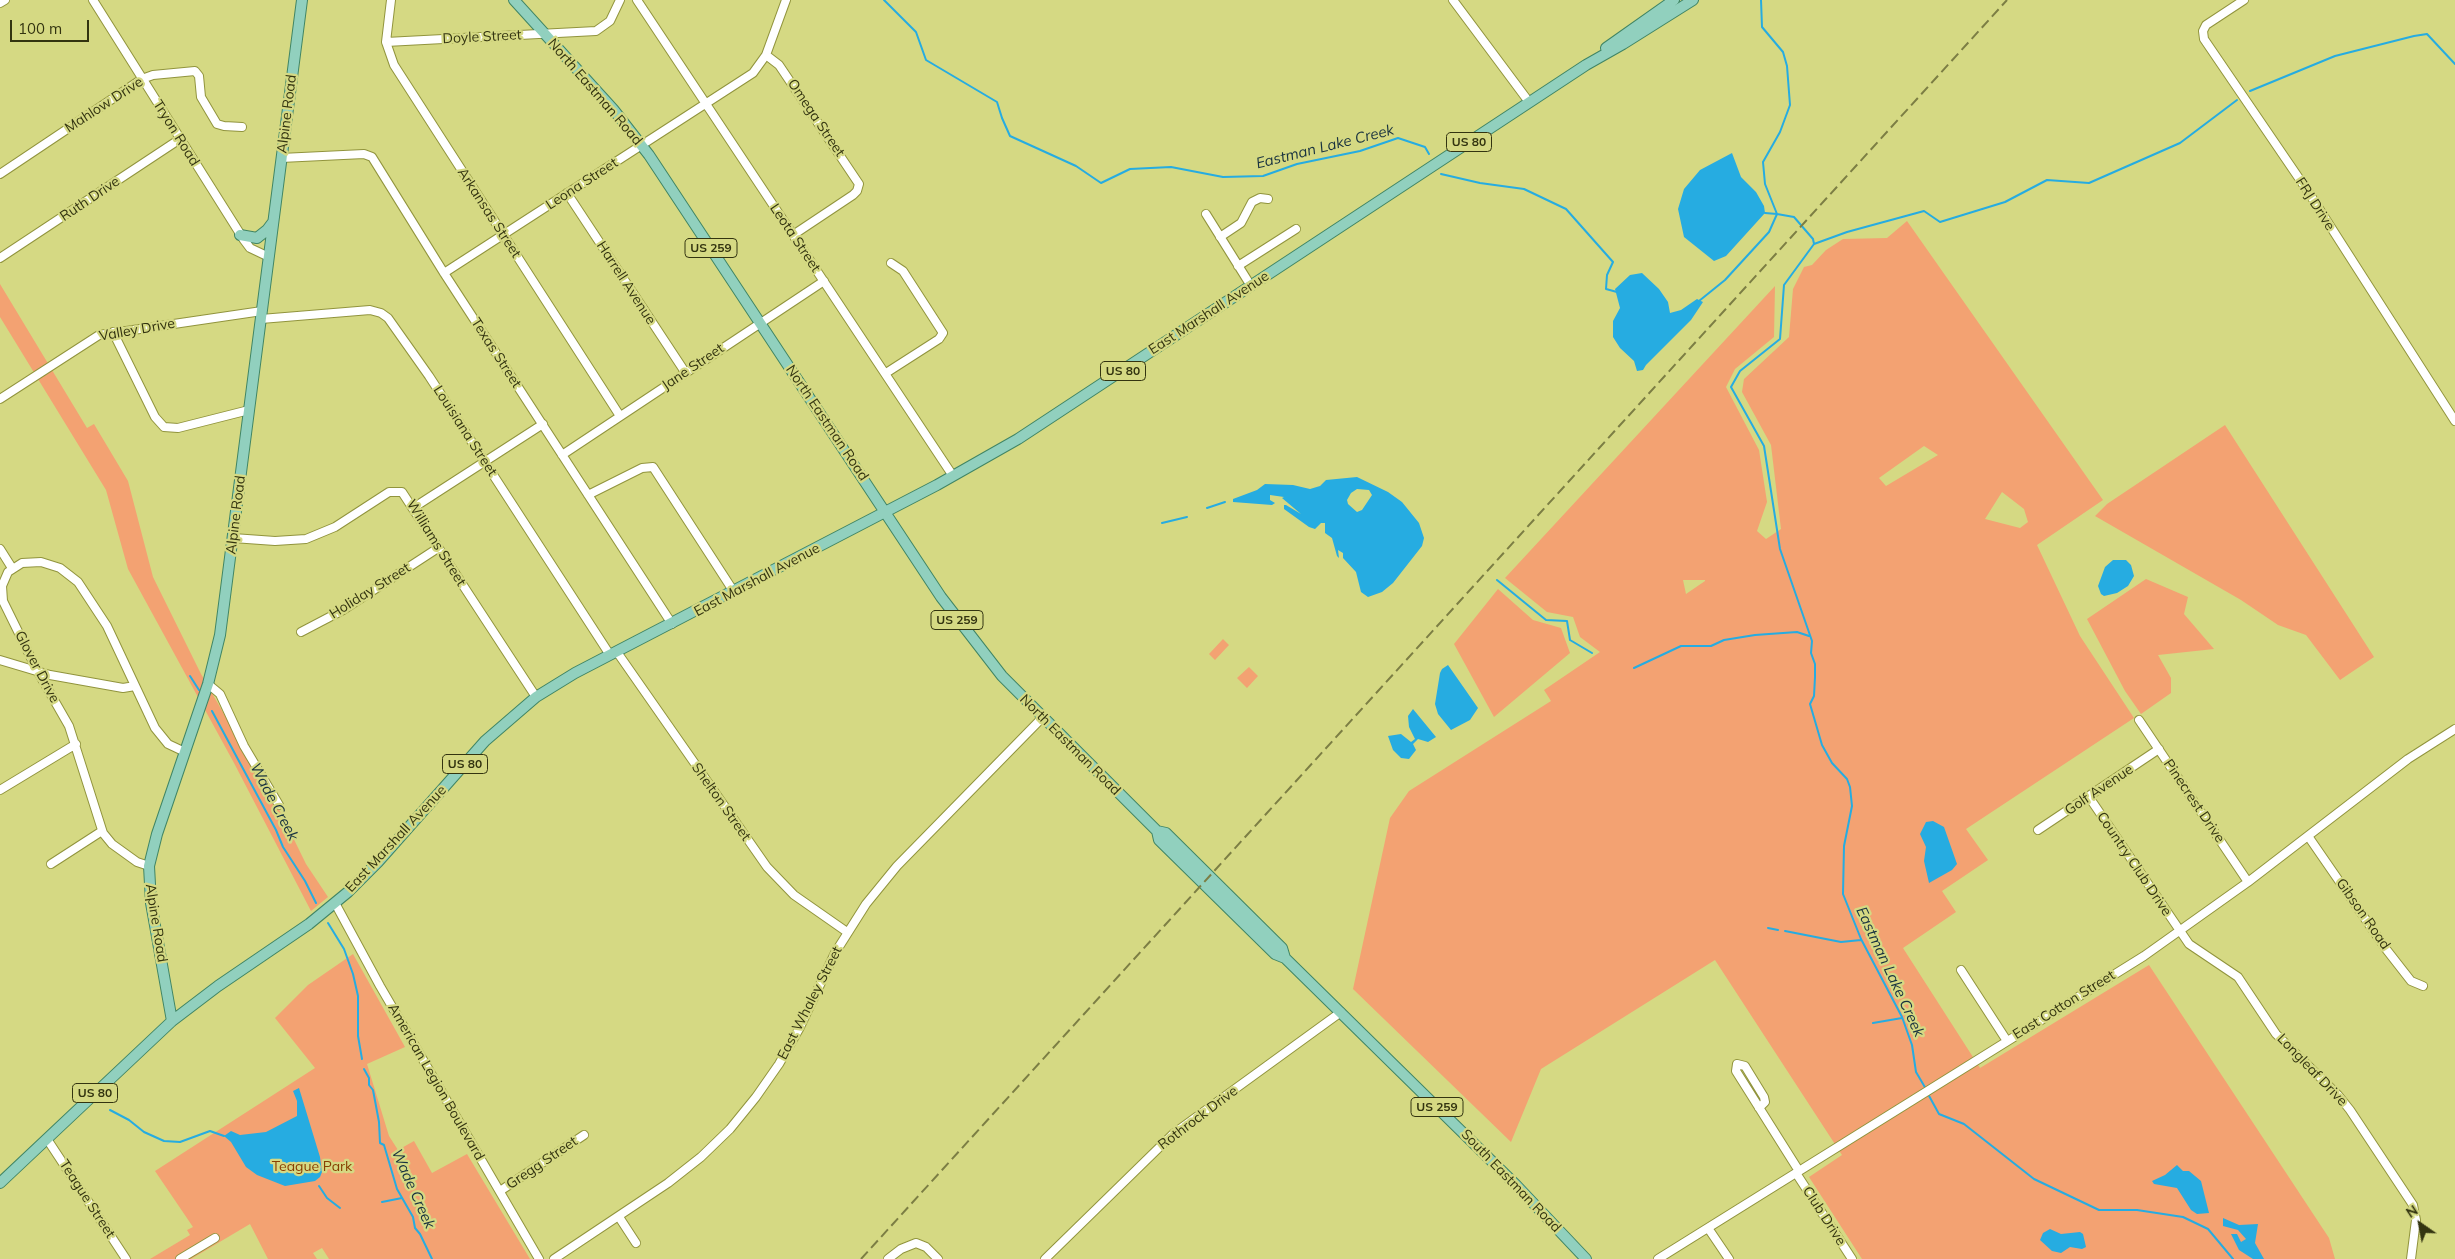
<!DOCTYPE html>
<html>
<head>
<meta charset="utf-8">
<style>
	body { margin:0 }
	#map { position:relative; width:2455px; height:1259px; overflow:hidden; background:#d5d983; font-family:Mulish,sans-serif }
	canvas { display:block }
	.north { position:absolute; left:2395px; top:1199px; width:50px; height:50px; -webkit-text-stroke:4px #d5d983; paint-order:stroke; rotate:327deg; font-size:14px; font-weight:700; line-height:20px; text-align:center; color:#333410 }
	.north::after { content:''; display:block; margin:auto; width:18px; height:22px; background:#333410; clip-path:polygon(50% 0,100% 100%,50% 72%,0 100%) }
	.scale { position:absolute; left:10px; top:20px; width:79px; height:22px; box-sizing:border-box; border:2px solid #333410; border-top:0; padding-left:6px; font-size:15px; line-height:18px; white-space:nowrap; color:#333410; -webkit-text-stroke:4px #d5d983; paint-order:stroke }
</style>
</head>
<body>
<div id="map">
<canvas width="2455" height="1259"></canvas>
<div class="north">N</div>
<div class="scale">100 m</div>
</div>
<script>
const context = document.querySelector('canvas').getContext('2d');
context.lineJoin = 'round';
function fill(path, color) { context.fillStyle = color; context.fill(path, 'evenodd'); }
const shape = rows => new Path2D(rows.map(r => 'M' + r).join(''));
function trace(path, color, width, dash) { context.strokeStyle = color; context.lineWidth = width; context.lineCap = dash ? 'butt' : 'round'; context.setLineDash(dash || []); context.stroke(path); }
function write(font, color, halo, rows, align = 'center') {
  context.font = font + ' Mulish,sans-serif'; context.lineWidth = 4.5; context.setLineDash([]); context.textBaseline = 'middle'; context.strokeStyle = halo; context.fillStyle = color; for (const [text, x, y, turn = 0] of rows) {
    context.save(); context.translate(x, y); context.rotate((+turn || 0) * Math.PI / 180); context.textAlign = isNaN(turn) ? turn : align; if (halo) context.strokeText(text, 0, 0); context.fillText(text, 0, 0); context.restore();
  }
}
const green = shape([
	[1907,221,2103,500,2037,545,2080,636,2134,718,1966,829,1988,860,1942,891,1956,912,1903,948,1980,1068,2149,965,2329,1238,2335,1259,1862,1259,1809,1177,1842,1155,1715,960,1541,1069,1511,1142,1353,989,1390,818,1409,791,1551,701,1544,690,1600,652,1580,637,1573,617,1547,612,1505,578,1775,286,1774,337,1735,369,1726,387,1759,450,1767,502,1757,531,1766,539,1781,529,1771,445,1742,392,1744,379,1789,337,1793,289,1804,267,1812,265,1826,250,1843,239,1887,238],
	[1924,446,1938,455,1886,486,1879,478],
	[2002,492,2024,509,2028,522,2020,528,1985,519],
	[1683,580,1705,580,1705,581,1686,594],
	[0,284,87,428,94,424,128,481,153,577,201,674,282,815,306,864,328,897,311,911,234,763,128,569,106,490,0,317],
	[2225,425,2374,657,2340,680,2306,635,2278,625,2241,600,2095,516,2107,504],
	[2146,579,2188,597,2184,614,2214,649,2158,655,2171,678,2171,693,2141,714,2125,691,2087,619],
	[1498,589,1533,620,1561,628,1570,653,1494,717,1454,644],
	[1223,639,1229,645,1215,660,1209,654],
	[1249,667,1258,676,1247,688,1237,678],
	[353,954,405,1047,367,1064,389,1136,398,1150,414,1141,432,1173,467,1154,530,1259,329,1259,322,1248,313,1253,317,1259,268,1259,250,1224,191,1259,150,1259,190,1235,187,1230,193,1227,155,1171,315,1068,275,1018,308,985]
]);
const water = shape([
	[1732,153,1741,177,1756,192,1764,206,1765,213,1726,256,1714,261,1684,237,1678,209,1684,189,1700,170],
	[1642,273,1659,289,1668,302,1670,313,1681,310,1697,299,1703,302,1691,320,1646,365,1643,370,1637,371,1634,361,1620,348,1613,337,1613,321,1620,308,1615,289,1630,275],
	[1357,477,1388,492,1402,502,1419,523,1424,538,1422,546,1393,583,1382,592,1368,597,1361,592,1356,572,1343,558,1343,553,1338,550,1339,558,1337,556,1332,538,1325,533,1325,523,1321,523,1315,529,1309,527,1284,509,1284,505,1286,505,1301,514,1282,498,1284,497,1270,495,1270,500,1275,503,1272,505,1233,502,1233,499,1257,490,1265,484,1293,485,1310,489,1320,486,1326,480],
	[1357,489,1369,490,1372,495,1362,510,1357,512,1348,504,1347,500,1351,493],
	[2113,560,2126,560,2131,565,2134,576,2128,586,2117,593,2104,596,2101,594,2098,586,2105,567],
	[1448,665,1478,708,1470,720,1451,730,1438,714,1435,704,1440,673,1442,669],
	[1413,709,1436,737,1428,742,1418,739,1413,744,1416,750,1409,759,1401,758,1393,750,1388,736,1401,734,1411,742,1415,739,1409,727,1408,716],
	[1933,821,1944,827,1957,864,1952,870,1929,883,1924,861,1926,847,1920,834,1926,822],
	[299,1088,320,1157,322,1172,320,1177,315,1181,285,1186,257,1175,246,1167,231,1142,224,1136,231,1131,240,1135,266,1132,297,1116,297,1101,293,1091],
	[2177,1165,2183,1171,2189,1171,2201,1181,2209,1213,2197,1214,2191,1210,2177,1188,2154,1184,2152,1181,2165,1175],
	[2223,1218,2239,1225,2258,1224,2255,1243,2264,1259,2253,1259,2239,1250,2231,1234,2237,1234,2241,1242,2246,1239,2238,1230,2223,1226],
	[2050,1229,2061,1234,2080,1232,2083,1234,2086,1247,2082,1249,2070,1247,2061,1253,2052,1251,2040,1240,2043,1233]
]);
const stream = shape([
	[884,0,916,32,926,60,997,102,1002,118,1010,136,1076,166,1101,183,1130,169,1171,167,1223,177,1263,176,1297,164,1360,151,1398,138,1425,147,1429,154],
	[1761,0,1762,27,1783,52,1787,66,1790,105,1780,132,1763,162,1765,184,1777,214,1765,213],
	[2250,91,2335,56,2414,36,2427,34,2455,64],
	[1441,174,1480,183,1524,189,1566,209,1613,262,1607,275,1606,289,1617,292],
	[1814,244,1847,232,1924,211,1940,222,2005,202,2047,180,2089,183,2180,143,2237,100],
	[1699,301,1725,280,1769,232,1777,214,1794,217,1813,239,1814,244,1784,285,1780,339,1740,371,1731,387,1764,446,1780,549,1812,641,1811,653,1815,664,1815,677,1814,696,1810,704,1822,745,1832,763,1847,779,1850,787,1852,806,1844,846,1843,894,1861,939,1902,1017,1912,1045,1916,1072,1926,1089],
	[1207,508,1225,502],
	[1162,523,1187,517],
	[1497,580,1546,620,1567,621,1570,640,1592,653],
	[1634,668,1681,646,1711,646,1724,640,1755,635,1797,632,1809,636],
	[190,676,199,690],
	[212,711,276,830,283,847,305,881,316,903],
	[328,923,344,949,353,974,358,996,358,1036,362,1059],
	[1768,928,1778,930],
	[1785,931,1841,942,1861,940],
	[1873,1023,1902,1018],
	[364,1069,369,1078,369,1085,373,1090,379,1122,380,1143,384,1145,397,1189,413,1217,415,1228,420,1234,432,1259],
	[1928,1094,1939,1114,1964,1124,2034,1179,2099,1210,2137,1210,2183,1217,2208,1229,2233,1259],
	[110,1110,129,1120,144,1132,164,1141,180,1142,210,1131,224,1136],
	[319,1186,327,1198,340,1208],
	[382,1202,402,1198]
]);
const minor = shape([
	[93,0,244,240,250,248,269,257],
	[391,0,386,42,394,65,620,416],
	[637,0,953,476],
	[1453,0,1529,102],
	[2244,0,2206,25,2203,31,2204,39,2309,193,2455,421],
	[0,3,5,0],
	[386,42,596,31,610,21,620,0],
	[766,55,779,65,859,184,857,191,853,195,793,235],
	[281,158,364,154,372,157,444,273,672,624],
	[0,174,142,79,153,75,195,71,199,76,201,97,217,124,224,126,242,127],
	[567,193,685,372],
	[1206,214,1251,286],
	[1220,237,1241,223,1252,202,1260,198,1268,199],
	[0,258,180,139],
	[1238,266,1296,229],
	[444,273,753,73,766,55,786,0],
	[261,319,370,310,381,313,388,318,429,376,610,655],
	[113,332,155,417,164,427,178,428,249,410],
	[886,373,939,339,943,333,903,271,891,263],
	[0,399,99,335,262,311],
	[562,455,824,281],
	[588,495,642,468,653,467,734,592],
	[413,508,543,424],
	[233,538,275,541,306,539,335,527,389,492,402,492,536,697],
	[0,549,12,568],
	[301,632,343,610,438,548],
	[617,652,767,867,794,895,847,932],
	[0,660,50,675,123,688,135,686],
	[208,684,220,694,244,746,279,805],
	[2139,720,2248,882],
	[0,790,76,744],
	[2089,797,2189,944,2238,977,2276,1034,2338,1095,2350,1110,2413,1205,2416,1220,2411,1259],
	[2038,830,2159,749],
	[2308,836,2386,949,2411,981,2423,986],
	[51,864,102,831],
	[149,866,137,862,112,844,103,833,69,726,38,672,3,601,2,586,8,572,22,563,41,562,60,568,78,582,107,626,155,728,168,744,185,752],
	[335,903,380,986,539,1259],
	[1961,970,2007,1041],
	[1759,1108,1765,1102,1764,1097,1745,1066,1737,1064,1736,1071,1799,1171],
	[47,1139,126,1259],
	[1796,1173,1852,1259],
	[500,1191,584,1135],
	[619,1217,636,1243],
	[1708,1228,1729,1259],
	[180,1259,215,1238],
	[554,1259,668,1183,701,1157,730,1129,756,1097,779,1064,799,1029,835,953,866,904,897,866,1042,718],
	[888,1259,901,1249,916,1243,926,1247,938,1259],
	[1045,1259,1173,1134,1341,1012],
	[1658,1259,2144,956,2248,882,2408,759,2455,729]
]);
const major = shape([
	[514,0,613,109,649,155,941,597,1002,676,1157,831,1166,833,1282,948,1285,958,1516,1185,1586,1259],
	[1606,48,1674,0],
	[240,235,257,238,267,230,273,222],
	[1157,831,1159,840,1275,954,1285,958],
	[172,1021,151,903,149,866,157,834,208,684,220,635,302,0],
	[0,1183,172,1021,218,986,309,924,348,892,378,862,485,741,536,697,575,673,937,485,1018,439,1586,65,1623,44,1693,0]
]);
const rail = shape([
	[861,1259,2007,0]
]);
const shields = [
	[1469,142,45],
	[711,248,52],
	[1123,371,45],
	[957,620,52],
	[465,764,45],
	[95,1093,45],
	[1437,1107,52]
];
const shieldNames = [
	["US 80",1469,142],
	["US 259",711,248],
	["US 80",1123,371],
	["US 259",957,620],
	["US 80",465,764],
	["US 80",95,1093],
	["US 259",1437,1107]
];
const streetNames = [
	["Doyle Street",482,37,-3],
	["North Eastman Road",595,92,49],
	["Mahlow Drive",104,105,-33],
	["Alpine Road",287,114,-83],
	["Omega Street",816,118,56],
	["Tryon Road",176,133,58],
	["Leona Street",582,184,-33],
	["Ruth Drive",90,199,-34],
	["FRJ Drive",2315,204,57],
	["Arkansas Street",489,213,57],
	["Leota Street",795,238,56],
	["Harrell Avenue",626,283,57],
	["East Marshall Avenue",1209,313,-33],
	["Valley Drive",137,330,-10],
	["Texas Street",496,353,57],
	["Jane Street",693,367,-34],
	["North Eastman Road",827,423,56],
	["Louisiana Street",465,431,57],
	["Alpine Road",236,515,-83],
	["Williams Street",436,543,58],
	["East Marshall Avenue",757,580,-28],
	["Holiday Street",370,591,-32],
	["Glover Drive",37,667,62],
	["North Eastman Road",1070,745,45],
	["Golf Avenue",2099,790,-34],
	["Pinecrest Drive",2194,801,56],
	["Shelton Street",721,802,55],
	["East Marshall Avenue",396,839,-47],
	["Country Club Drive",2134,864,56],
	["Gibson Road",2363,914,55],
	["Alpine Road",156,923,81],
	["East Whaley Street",810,1003,-63],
	["East Cotton Street",2064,1005,-32],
	["Longleaf Drive",2312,1070,46],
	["American Legion Boulevard",436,1082,60],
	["Rothrock Drive",1198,1118,-37],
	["Gregg Street",542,1163,-34],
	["South Eastman Road",1511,1181,46],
	["Teague Street",87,1199,57],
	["Club Drive",1824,1216,57]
];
const parkNames = [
	["Teague Park",312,1167]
];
const waterNames = [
	["Eastman Lake Creek",1325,147,-14],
	["Wade Creek",274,802,62],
	["Eastman Lake Creek",1890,972,65],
	["Wade Creek",413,1189,66]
];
fill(green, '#f3a272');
fill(water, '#26ace1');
trace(stream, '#26ace1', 2);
trace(minor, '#91943d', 10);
trace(major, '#408564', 12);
trace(minor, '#fff', 8);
trace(major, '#91d0be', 10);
trace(rail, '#7c7e44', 2, [10, 5]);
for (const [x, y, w] of shields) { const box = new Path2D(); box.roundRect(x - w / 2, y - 9.5, w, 19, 4); context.fillStyle = '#d5d983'; context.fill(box); trace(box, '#333410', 1); }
write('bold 12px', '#333410', null, shieldNames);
write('14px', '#333410', '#d5d983', streetNames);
write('14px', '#883f02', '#d5d983', parkNames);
write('italic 15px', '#18323f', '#d5d983', waterNames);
</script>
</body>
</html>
